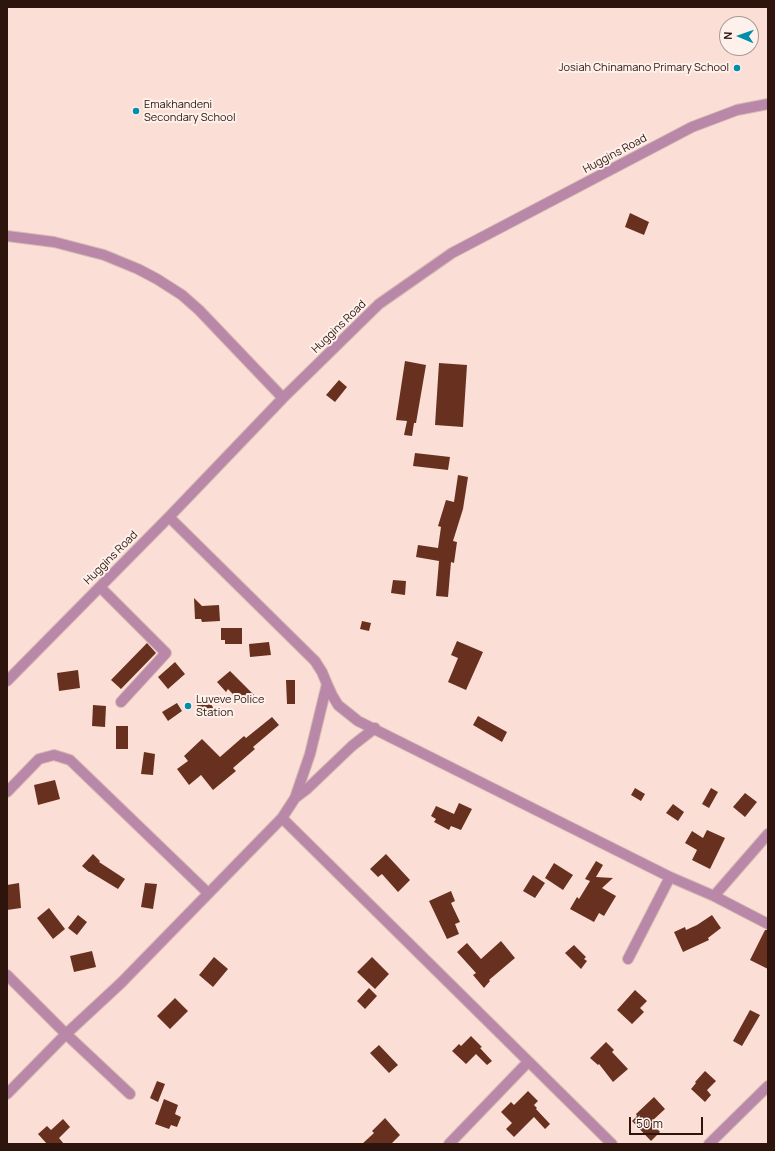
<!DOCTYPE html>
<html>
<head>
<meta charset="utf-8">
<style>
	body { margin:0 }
	#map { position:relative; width:775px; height:1151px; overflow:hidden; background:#fbdfd6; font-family:Manrope,sans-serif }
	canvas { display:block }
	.frame { position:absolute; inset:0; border:8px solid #2d150e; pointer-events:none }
	.north { position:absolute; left:719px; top:16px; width:40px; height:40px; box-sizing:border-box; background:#fef0eb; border:1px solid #aa9893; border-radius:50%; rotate:272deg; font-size:11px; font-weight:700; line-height:16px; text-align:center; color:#2d150e }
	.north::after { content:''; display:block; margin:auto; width:14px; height:18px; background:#008eab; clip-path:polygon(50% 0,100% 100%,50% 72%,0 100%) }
	.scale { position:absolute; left:629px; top:1117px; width:74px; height:18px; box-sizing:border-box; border:2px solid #2d150e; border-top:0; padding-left:5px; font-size:12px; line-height:14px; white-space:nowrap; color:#2d150e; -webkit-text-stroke:3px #fef0eb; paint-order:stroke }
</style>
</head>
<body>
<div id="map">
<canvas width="775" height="1151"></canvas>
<div class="frame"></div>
<div class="north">N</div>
<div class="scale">50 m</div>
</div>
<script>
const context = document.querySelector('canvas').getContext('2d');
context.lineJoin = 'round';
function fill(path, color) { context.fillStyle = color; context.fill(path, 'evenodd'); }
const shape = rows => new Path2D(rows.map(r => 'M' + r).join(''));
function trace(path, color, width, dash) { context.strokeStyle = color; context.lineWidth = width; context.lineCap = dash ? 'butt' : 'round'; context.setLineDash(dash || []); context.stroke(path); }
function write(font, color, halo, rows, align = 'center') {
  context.font = font + ' Manrope,sans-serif'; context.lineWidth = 4; context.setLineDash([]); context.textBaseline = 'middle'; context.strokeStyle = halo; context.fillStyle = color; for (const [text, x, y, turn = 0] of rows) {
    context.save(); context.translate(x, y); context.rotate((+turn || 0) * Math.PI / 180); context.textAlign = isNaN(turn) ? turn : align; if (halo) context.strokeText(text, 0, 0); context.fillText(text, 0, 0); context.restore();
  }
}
const building = shape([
	[630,213,649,222,644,235,625,227],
	[405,361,426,365,416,423,414,423,412,436,404,435,407,421,396,420],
	[439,363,467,365,463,427,435,425],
	[339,380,347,387,335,402,326,395],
	[415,453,450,457,448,470,413,466],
	[458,475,468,477,463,509,453,541,457,542,454,563,451,562,448,597,436,596,439,561,416,557,418,545,438,548,441,527,438,526,446,500,454,502],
	[393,580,406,581,405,595,391,593],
	[194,598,202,606,219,605,220,621,202,622,201,619,195,619],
	[362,621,371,623,369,631,360,629],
	[221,628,242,628,242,644,225,644,225,640,221,640],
	[457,641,483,652,466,690,448,682,458,658,451,655],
	[269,642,271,655,250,657,249,644],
	[147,643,156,653,121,689,111,680],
	[175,662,185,674,168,689,158,677],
	[78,670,80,688,59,691,57,673],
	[230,671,254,695,243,705,228,689,226,692,217,682],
	[286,680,295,680,295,704,287,704],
	[205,697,216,711,207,718,196,704],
	[177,703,182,711,168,721,162,712],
	[93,705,106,706,105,727,92,726],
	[478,716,507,732,502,742,473,725],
	[272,717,279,725,253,747,255,749,233,768,236,771,213,790,201,775,189,785,177,769,188,761,184,756,202,739,220,757,244,736,246,738],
	[116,726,128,726,128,749,116,749],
	[144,752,155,754,153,775,141,774],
	[55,780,60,799,38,805,34,785],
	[635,788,645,794,641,801,631,795],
	[711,788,718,792,709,808,702,804],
	[745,793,757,802,745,817,733,807],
	[459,803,472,809,461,830,451,826,449,830,434,822,436,819,431,816,436,806,454,814],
	[673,804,684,812,678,821,666,813],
	[707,830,725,838,710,869,692,860,697,850,685,843,692,831,703,838],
	[93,854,100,861,99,862,125,879,118,889,90,872,89,872,82,866],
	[386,854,410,880,398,892,382,874,378,877,370,869],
	[596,861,603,865,596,877,613,878,602,888,616,896,604,916,599,913,594,922,570,909,577,897,579,899,590,881,585,879],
	[554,863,573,875,563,890,545,878],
	[533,875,545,883,535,898,523,891],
	[19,883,21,908,7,910,7,885],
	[145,883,157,884,153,909,141,907],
	[451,891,455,901,451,903,460,922,455,924,459,934,447,939,429,901],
	[49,908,65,929,53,939,37,918],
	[78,915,87,922,77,935,68,928],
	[712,915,721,928,708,938,709,940,683,952,674,932,685,927,686,930,697,925],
	[765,930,768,930,768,969,750,960],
	[501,941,515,958,489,980,490,981,484,988,473,975,476,973,457,952,467,943,481,959],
	[574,945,586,957,584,959,587,961,581,969,565,953],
	[92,951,96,967,74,972,70,956],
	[214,957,228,969,213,987,199,975],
	[372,957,389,974,375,989,357,972],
	[369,988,377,996,365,1009,357,1001],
	[635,990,647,1001,640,1008,644,1012,632,1024,617,1010],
	[175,998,188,1011,170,1029,157,1016],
	[750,1010,760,1015,742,1046,733,1041],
	[471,1036,482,1047,480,1048,492,1061,487,1065,476,1054,466,1064,452,1051,459,1044,461,1046],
	[606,1042,614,1050,612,1052,628,1069,613,1082,599,1064,598,1065,590,1058],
	[379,1045,398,1065,389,1073,370,1053],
	[705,1071,716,1081,707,1090,711,1095,705,1102,691,1089,696,1083,695,1082],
	[157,1081,165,1084,158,1102,150,1098],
	[528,1091,538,1101,534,1105,537,1108,536,1109,550,1124,545,1129,534,1117,514,1137,506,1129,512,1123,501,1112,511,1102,514,1105],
	[654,1097,665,1109,651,1122,660,1132,651,1141,632,1121,637,1116,636,1114],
	[164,1099,178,1105,175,1114,181,1117,177,1127,171,1125,169,1129,155,1124],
	[385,1118,400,1135,391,1144,362,1144,374,1133,372,1131],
	[63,1119,70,1127,59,1138,64,1144,47,1144,38,1134,47,1126,51,1130]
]);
const minor = shape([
	[7,236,54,242,104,255,138,269,157,279,182,295,199,310,283,398],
	[100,587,166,653,121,702],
	[7,681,169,517,283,398,379,304,452,253,692,127,737,110,768,104],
	[327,684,332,695,338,705,358,721,670,877,714,896,768,924],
	[7,792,39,759,54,755,70,760,208,893],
	[295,798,307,789,352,746,375,728],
	[282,818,612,1144],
	[714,896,768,834],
	[628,959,670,877],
	[7,975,66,1034,130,1094],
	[7,1094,66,1034,121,983,282,818,295,798,310,754,327,684,322,672,315,661,169,517],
	[449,1144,528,1062],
	[709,1144,768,1086]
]);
const markers = [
	[737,68,4,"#008eab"],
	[136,111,4,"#008eab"],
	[188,706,4,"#008eab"]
];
const poiNames = [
	["Josiah Chinamano Primary School",729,68,"right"],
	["Emakhandeni",144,105],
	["Secondary School",144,118],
	["Luveve Police",196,700],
	["Station",196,713]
];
const streetNames = [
	["Huggins Road",615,154,-28],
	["Huggins Road",339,327,-44],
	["Huggins Road",111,558,-45]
];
fill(building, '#68311f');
trace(minor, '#d6bbb2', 12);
trace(minor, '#b988a9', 10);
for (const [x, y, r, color] of markers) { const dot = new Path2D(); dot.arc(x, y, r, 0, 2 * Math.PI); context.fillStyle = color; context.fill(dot); trace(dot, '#fef0eb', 1.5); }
write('11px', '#2d150e', '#fef0eb', poiNames, 'left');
write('11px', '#2d150e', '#fef0eb', streetNames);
</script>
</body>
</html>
